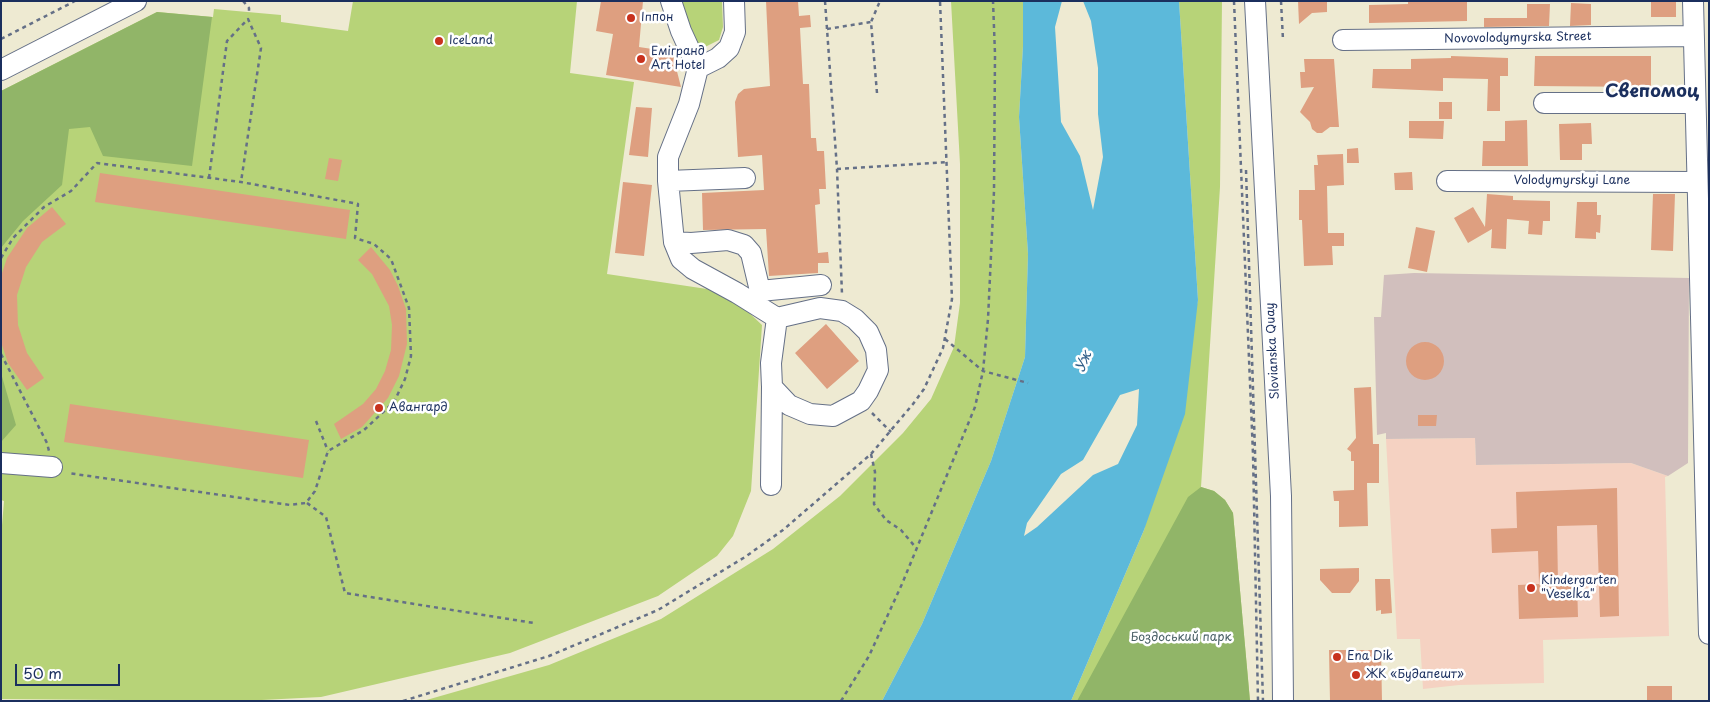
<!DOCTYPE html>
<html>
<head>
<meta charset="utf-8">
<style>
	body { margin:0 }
	#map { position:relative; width:1710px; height:702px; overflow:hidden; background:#eeead2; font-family:"Playpen Sans",sans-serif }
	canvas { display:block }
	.frame { position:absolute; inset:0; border:2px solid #1b2f5e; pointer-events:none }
	.scale { position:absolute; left:15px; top:664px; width:105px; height:22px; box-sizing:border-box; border:2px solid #1b2f5e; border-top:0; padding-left:6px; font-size:15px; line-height:18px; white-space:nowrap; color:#1b2f5e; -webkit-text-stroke:4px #fff; paint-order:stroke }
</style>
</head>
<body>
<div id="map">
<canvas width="1710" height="702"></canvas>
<div class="frame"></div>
<div class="scale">50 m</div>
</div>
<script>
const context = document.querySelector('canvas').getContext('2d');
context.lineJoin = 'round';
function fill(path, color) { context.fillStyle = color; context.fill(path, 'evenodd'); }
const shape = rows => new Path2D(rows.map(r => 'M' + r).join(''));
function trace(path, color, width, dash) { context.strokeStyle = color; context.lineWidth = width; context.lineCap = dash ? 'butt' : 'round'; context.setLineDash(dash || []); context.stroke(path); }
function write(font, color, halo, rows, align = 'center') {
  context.font = font + ' "Playpen Sans",sans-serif'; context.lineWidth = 5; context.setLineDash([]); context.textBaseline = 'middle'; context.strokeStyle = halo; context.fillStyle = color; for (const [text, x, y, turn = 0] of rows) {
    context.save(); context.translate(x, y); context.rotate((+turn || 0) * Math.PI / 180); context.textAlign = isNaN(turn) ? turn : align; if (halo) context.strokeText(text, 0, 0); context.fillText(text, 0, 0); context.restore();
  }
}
const built = shape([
	[1475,438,1476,465,1631,463,1668,476,1665,477,1669,636,1543,640,1544,683,1459,685,1423,689,1420,639,1397,639,1386,439]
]);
const industrial = shape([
	[1414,273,1689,278,1688,463,1668,476,1631,463,1476,465,1475,438,1386,439,1386,433,1377,435,1374,317,1381,317,1384,275]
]);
const green = shape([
	[353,1,577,1,570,73,634,82,607,274,727,292,762,325,751,491,733,536,717,556,658,596,510,653,321,697,242,701,1,699,1,537,4,501,1,500,1,91,157,12,213,17,214,9,281,15,281,22,348,31],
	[677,1,722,1,723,27,719,40,705,47,697,43],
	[951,1,1023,1,1023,46,1019,117,1028,254,1025,357,991,461,922,624,882,701,423,701,549,665,661,619,773,549,840,496,903,433,931,399,954,347,960,303,960,164],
	[1179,1,1222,1,1220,187,1201,487,1214,491,1225,500,1233,513,1250,701,1071,701,1144,530,1198,300]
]);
const forest = shape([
	[157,12,212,17,192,166,103,156,90,127,69,129,62,185,23,221,1,248,1,91],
	[1,373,16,425,1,442],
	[1201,487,1214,491,1225,500,1233,513,1250,701,1077,701,1188,497]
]);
const water = shape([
	[1023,1,1062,1,1055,27,1061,122,1080,156,1093,210,1103,157,1098,114,1098,68,1091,21,1083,1,1179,1,1198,300,1185,414,1144,530,1071,701,882,701,922,624,991,461,1025,357,1028,254,1019,117,1023,46],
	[1139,389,1137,425,1118,464,1093,475,1037,527,1024,536,1027,523,1061,474,1083,460,1120,395]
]);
const building = shape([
	[601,1,643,1,639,47,672,52,681,87,606,75,613,34,596,31],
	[766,1,798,1,799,16,810,15,811,27,800,28,803,84,809,84,811,138,816,138,817,151,824,151,826,189,819,189,820,204,815,205,818,253,828,252,829,263,818,263,818,273,769,276,766,229,703,230,702,193,764,190,762,155,738,157,735,102,738,94,744,89,770,86],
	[1298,1,1327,1,1327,12,1312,13,1299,24],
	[1408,1,1467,1,1467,21,1369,23,1369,5,1408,4],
	[1651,1,1676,1,1676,17,1651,17],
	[1571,3,1591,4,1591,25,1570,26],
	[1527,4,1550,4,1549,26,1484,27,1484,18,1527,18],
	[1451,56,1508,58,1508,76,1500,76,1500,111,1487,111,1488,79,1443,78,1443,91,1372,88,1373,69,1411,69,1411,59,1451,58],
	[1535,56,1651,56,1651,87,1534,86],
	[1304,59,1334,59,1339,127,1330,127,1322,133,1317,133,1312,129,1310,122,1300,112,1314,87,1301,88,1300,72,1305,72],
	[1439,102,1452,102,1452,119,1439,119],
	[636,107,652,108,648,157,629,155],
	[1527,120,1528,166,1482,166,1483,141,1505,141,1505,121],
	[1409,121,1444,121,1443,139,1409,138],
	[1591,123,1592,144,1582,144,1582,160,1560,160,1559,124],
	[1358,148,1359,163,1347,163,1347,149],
	[1343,154,1344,185,1327,186,1328,233,1344,233,1344,246,1332,246,1333,265,1304,266,1302,220,1299,220,1299,190,1315,190,1314,165,1318,165,1317,155],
	[329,158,342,160,338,181,325,179],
	[1412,172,1413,190,1395,190,1394,173],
	[100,173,350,210,346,239,95,202],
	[623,182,652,185,644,256,615,253],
	[1487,194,1513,196,1513,200,1550,201,1550,221,1543,221,1542,235,1528,234,1529,221,1507,219,1506,249,1491,248,1492,229,1468,243,1454,218,1473,207,1485,227],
	[1653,194,1675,194,1673,251,1651,250],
	[1577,202,1597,202,1597,215,1601,215,1600,233,1596,232,1596,239,1575,238],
	[52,207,66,224,42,242,26,267,17,295,18,325,27,353,44,378,27,390,8,363,1,342,1,276,7,258,27,228],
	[1416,227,1435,231,1427,272,1408,268],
	[371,247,390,270,398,286,406,309,407,344,399,376,388,398,362,427,341,439,334,424,363,404,376,389,385,371,391,350,392,325,389,306,372,274,358,260],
	[826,324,859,361,827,389,795,353],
	'1406 361a19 19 0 1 1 38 0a19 19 0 1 1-38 0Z',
	[1371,387,1373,444,1379,444,1379,483,1367,483,1368,526,1339,527,1339,501,1334,501,1333,491,1354,490,1354,461,1351,461,1351,452,1347,449,1356,438,1354,388],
	[70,404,309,440,303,478,64,442],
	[1418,415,1437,415,1436,426,1418,426],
	[1617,488,1619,616,1600,617,1597,525,1557,526,1558,583,1577,582,1578,617,1519,619,1518,585,1539,584,1538,551,1492,553,1491,529,1517,528,1516,492],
	[1359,568,1359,581,1350,593,1332,593,1320,580,1320,569],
	[1375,579,1390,579,1392,613,1381,614,1381,610,1376,611],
	[1329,650,1381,650,1382,701,1330,701],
	[1647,686,1672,686,1672,701,1647,701]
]);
const path = shape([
	[243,1,249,8,249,12],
	[825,1,837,169,842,294],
	[1234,1,1253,454,1258,701],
	[1281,1,1283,40],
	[827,29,871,22],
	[1,39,75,1],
	[877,93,871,22,880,1],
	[837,169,948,162],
	[1246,170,1263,701],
	[209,178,227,41,248,19,261,48,241,182],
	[1,258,13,238,44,207,71,191,97,163,241,182,358,204,355,238,374,244,391,259,409,308,411,356,405,379,394,402,364,430,328,451,315,491,306,503,290,505,68,473],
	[945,339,983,371,1028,383],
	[1,354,47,443,49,451],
	[872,413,891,432],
	[316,421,328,451],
	[871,454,875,472,874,504,886,520,901,530,917,549],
	[307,503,326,517,345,593,534,623],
	[403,701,549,656,658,610,745,557,783,530,871,454,913,404,924,389,943,348,952,299,940,1],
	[841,701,869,656,902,584,975,407,983,371,988,319,994,191,995,54,993,1]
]);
const minor = shape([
	[671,1,681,31,698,68,689,104,668,157,668,181,674,242,691,243,728,240,744,245,751,253,760,291,821,285],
	[1255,1,1281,496,1283,701],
	[1693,1,1709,634],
	[1343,40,1693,36],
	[698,68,718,58,729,48,735,32,734,1],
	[1,70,136,1],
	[1544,103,1695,103],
	[668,181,745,178],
	[1447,181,1697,182],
	[674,242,681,259,693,269,737,293,777,318,771,363,772,387,789,405,810,414,833,416,861,401,868,391,878,370,876,350,868,332,855,319,842,311,820,308,777,318],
	[1,463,52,467],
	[771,485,772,387]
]);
const markers = [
	[631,18,5,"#c8321e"],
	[439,41,5,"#c8321e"],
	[641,59,5,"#c8321e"],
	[379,408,5,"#c8321e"],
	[1531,588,5,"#c8321e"],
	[1337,657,5,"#c8321e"],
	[1356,675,5,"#c8321e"]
];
const poiNames = [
	["Іппон",641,18],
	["IceLand",449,41],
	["Емігранд",651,52],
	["Art Hotel",651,66],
	["Авангард",389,408],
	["Kindergarten",1541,581],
	["\"Veselka\"",1541,595],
	["Ena Dik",1347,657],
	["ЖК «Будапешт»",1366,675]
];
const streetNames = [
	["Novovolodymyrska Street",1518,38,-1],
	["Volodymyrskyi Lane",1572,181],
	["Slovianska Quay",1273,351,-93]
];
const parkNames = [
	["Боздоський парк",1181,638]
];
const waterNames = [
	["Уж",1084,362,-67]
];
const districtNames = [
	["Свепомоц",1652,92]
];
fill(built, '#f5d2c2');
fill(industrial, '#d1bfbd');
fill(green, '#b7d378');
fill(forest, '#91b568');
fill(water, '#5cb9da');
fill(building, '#de9f80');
trace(minor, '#657087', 22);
trace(path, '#657087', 2.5, [4, 4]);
trace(minor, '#fff', 20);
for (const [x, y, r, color] of markers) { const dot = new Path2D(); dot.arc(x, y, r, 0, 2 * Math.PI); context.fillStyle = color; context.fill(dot); trace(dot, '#fff', 2); }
write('12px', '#1b2f5e', '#fff', poiNames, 'left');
write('12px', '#1b2f5e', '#fff', streetNames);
write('12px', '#4a6066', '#fff', parkNames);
write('italic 14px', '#325f89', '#fff', waterNames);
write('bold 18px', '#1b2f5e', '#fff', districtNames);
</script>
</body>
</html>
